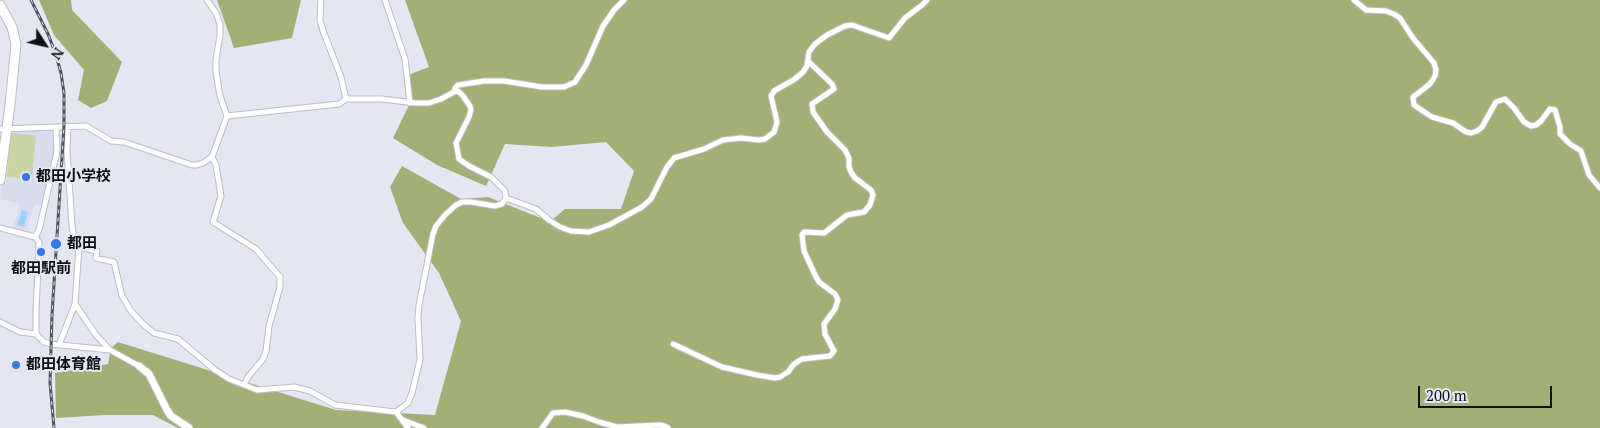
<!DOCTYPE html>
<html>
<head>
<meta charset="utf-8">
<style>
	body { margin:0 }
	#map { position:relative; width:1600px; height:428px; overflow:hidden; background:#e4e6f1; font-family:"PT Serif",serif }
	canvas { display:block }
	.north { position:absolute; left:20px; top:20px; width:50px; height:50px; -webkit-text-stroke:4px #e4e6f1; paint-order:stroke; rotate:125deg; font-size:14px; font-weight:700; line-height:20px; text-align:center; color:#101114 }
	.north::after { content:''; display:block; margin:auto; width:18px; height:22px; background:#101114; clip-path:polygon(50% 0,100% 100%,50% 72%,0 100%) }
	.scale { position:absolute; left:1418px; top:386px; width:134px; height:22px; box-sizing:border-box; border:2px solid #101114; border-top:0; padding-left:6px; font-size:15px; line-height:18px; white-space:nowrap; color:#101114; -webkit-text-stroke:4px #e4e6f1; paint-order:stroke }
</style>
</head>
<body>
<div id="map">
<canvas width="1600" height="428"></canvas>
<div class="north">N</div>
<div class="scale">200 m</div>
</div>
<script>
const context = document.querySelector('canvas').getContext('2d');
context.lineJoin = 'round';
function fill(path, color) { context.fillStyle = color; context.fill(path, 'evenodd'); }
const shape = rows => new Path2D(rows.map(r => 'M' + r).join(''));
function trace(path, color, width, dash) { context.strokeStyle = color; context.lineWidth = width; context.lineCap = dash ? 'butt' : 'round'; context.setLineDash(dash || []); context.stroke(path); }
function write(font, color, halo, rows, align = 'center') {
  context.font = font + ' "PT Serif","Noto Sans JP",serif'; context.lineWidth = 4; context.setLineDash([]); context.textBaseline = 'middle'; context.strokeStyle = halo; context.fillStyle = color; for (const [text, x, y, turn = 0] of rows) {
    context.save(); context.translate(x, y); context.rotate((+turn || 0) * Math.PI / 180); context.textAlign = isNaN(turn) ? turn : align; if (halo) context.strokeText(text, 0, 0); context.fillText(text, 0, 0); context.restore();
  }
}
const built = shape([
	[54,130,54,156,42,205,34,205,27,230,13,228,20,204,0,199,9,131]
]);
const green = shape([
	[11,133,36,136,32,179,7,177]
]);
const forest = shape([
	[39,0,71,0,72,10,122,62,107,101,91,108,78,100,84,70,54,35],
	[217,0,301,0,292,38,234,48],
	[405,0,1600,0,1600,428,178,428,153,415,105,415,56,418,55,373,108,364,111,348,118,342,336,410,435,415,461,321,439,273,403,223,390,187,402,166,461,199,488,197,538,217,552,220,565,209,621,209,634,171,606,142,552,147,505,144,486,186,437,165,393,138,412,99,408,75,429,67]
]);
const water = shape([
	[22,210,28,212,24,227,17,225]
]);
const street = shape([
	[321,0,320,20,323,31,341,77,346,99],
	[385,0,405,59,410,103],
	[1354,0,1366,10,1386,11,1394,14,1400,18,1413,38,1434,63,1436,70,1435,76,1430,84,1413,97,1414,105,1432,117,1453,123,1466,132,1471,133,1477,131,1482,127,1496,102,1505,99,1514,108,1524,122,1531,126,1536,125,1541,121,1550,109,1555,110,1560,127,1560,134,1570,144,1581,151,1589,175,1600,188],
	[454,92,458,91,463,96,470,106,471,110,469,117,456,143,459,159,469,166,491,177,505,191,506,198],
	[227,116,339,104,346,99,382,99,415,103,429,103,441,99,454,92,455,88,458,85,484,81,504,81,542,87,564,87,575,82,586,65,603,26,614,10,624,0],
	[68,126,67,151,72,225,74,239,79,247,75,304,96,335,110,350,139,366],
	[0,129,86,126,111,141,124,142,192,165,197,165,203,163,212,157,227,116,220,96,216,72,216,60,220,35,220,24,216,13,207,0],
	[212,157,216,165,221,196,213,222,256,249,280,277,280,287,269,326,266,351,263,359,248,377,244,385],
	[506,198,536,209,549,220,560,227,571,231,589,232,609,225,642,207,651,199,667,167,674,158,704,149,723,140,741,138,759,140,765,139,774,132,777,122,771,96,774,91,795,79,803,72,807,66,809,52,815,44,827,35,845,26,852,25,889,38,905,18,922,5,927,0],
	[0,228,35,237,39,242,36,313,36,334],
	[35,237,39,230,57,151,56,128],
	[79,247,97,251,96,258,114,262,122,296,131,311,143,324,154,333,178,339,215,370,229,379,257,390,294,387,310,391,335,405,396,412,408,403,412,393,420,360,418,318,419,305,433,234,436,226,445,215,456,205,462,202,471,202,495,206,502,204,506,198],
	[0,322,20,332,36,334,44,342,51,344,110,350],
	[673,344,722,367,757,375,775,378,780,377,788,372,794,364,802,359,830,356,834,351,825,334,824,324,835,309,838,300,835,294,819,282,816,277,804,251,802,235,804,232,824,233,847,215,864,212,870,205,873,195,871,190,855,178,851,172,849,167,849,158,845,150,827,132,813,112,812,104,834,89,832,84,808,61],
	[59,345,75,304],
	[396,412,408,428],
	[403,420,424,428],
	[542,428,553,413,565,412,583,416,599,422,617,427,660,425,665,426,668,428]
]);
const secondary = shape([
	[139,366,149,374,167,410,171,416,189,428]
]);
const highway = shape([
	[0,5,12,27,16,44,10,105,0,180]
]);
const rail = shape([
	[31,0,48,34,55,52,61,73,64,93,64,126,52,315,50,383,54,428]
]);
const markers = [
	[26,177,5,"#3378e5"],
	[56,244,6,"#3378e5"],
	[41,252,5,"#3378e5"],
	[16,365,5,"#3378e5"]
];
const poiNames = [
	["都田小学校",36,177],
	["都田",67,244],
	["都田駅前",41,269,"center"],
	["都田体育館",26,365]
];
fill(built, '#d8dcee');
fill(green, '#cbd5a3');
fill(forest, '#a4af76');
fill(water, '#9bd3f8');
trace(street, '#bbbdc7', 7);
trace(secondary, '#bbbdc7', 9);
trace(highway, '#bbbdc7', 11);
trace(street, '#fff', 5);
trace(secondary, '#fff', 7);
trace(highway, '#fff', 9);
trace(rail, '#525358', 3);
trace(rail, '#e4e6f1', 1, [4]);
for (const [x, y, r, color] of markers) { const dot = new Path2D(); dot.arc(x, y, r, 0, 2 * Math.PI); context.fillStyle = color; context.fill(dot); trace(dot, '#e4e6f1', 2); }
write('bold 15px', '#101114', '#e4e6f1', poiNames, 'left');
</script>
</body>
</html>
